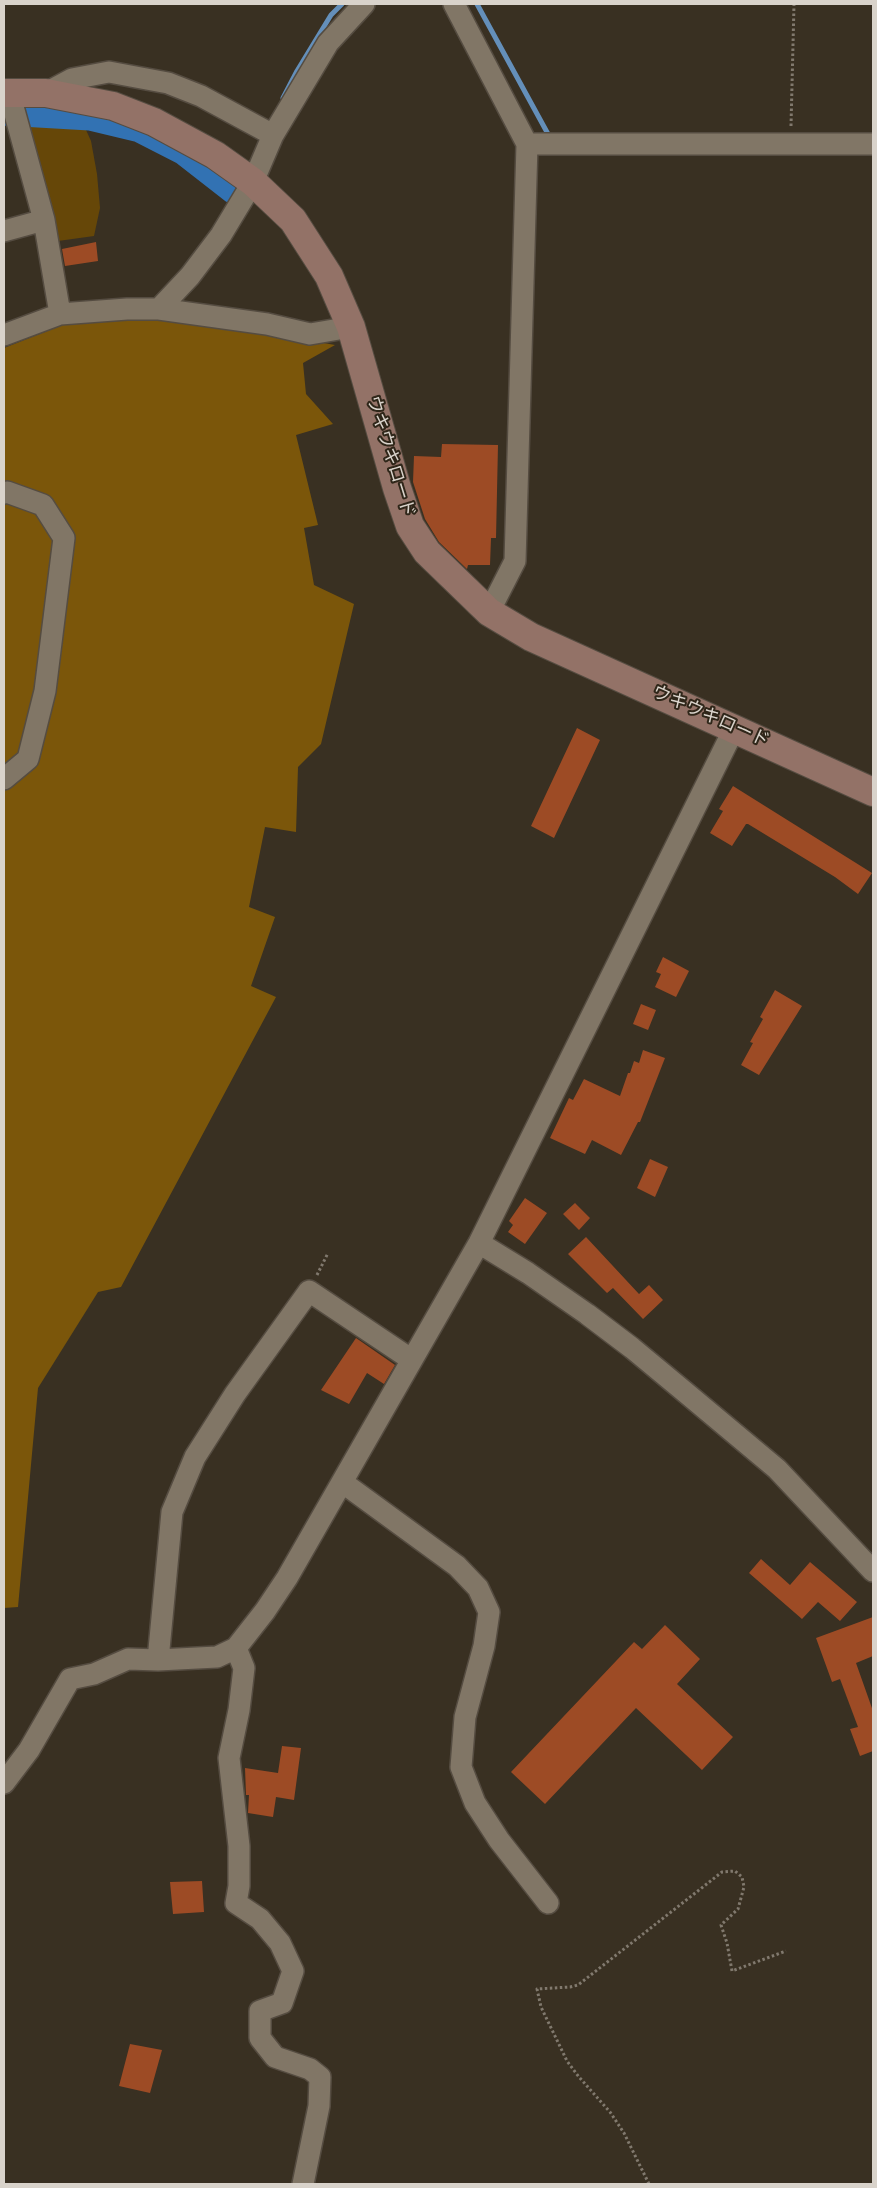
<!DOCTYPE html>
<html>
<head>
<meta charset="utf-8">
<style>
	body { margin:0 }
	#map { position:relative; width:877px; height:2188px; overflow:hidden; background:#393022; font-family:Overpass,sans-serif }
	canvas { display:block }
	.frame { position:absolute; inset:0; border:5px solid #d9d3cb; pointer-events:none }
</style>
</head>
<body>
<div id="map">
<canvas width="877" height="2188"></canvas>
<div class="frame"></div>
</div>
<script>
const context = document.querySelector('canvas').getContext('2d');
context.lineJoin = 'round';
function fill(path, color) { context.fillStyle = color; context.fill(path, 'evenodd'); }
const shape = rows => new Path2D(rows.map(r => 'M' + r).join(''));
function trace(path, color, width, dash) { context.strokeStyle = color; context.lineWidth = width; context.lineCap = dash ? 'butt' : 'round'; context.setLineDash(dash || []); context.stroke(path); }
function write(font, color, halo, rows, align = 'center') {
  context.font = font + ' Overpass,"Noto Sans JP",sans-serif'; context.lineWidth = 4; context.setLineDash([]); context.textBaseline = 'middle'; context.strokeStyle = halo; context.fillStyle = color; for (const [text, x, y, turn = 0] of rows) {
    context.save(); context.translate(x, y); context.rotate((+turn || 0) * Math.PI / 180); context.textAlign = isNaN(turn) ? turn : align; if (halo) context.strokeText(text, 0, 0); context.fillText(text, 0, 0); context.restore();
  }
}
const green = shape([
	[21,103,69,110,82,121,91,141,97,174,100,208,94,236,58,241]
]);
const forest = shape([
	[155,318,236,327,335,345,303,363,306,394,333,424,296,435,318,525,304,528,314,585,354,604,321,744,298,767,296,832,265,827,249,907,275,917,251,986,276,997,121,1287,98,1292,38,1388,18,1607,4,1608,4,348,62,325]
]);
const stream = shape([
	[477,4,548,134],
	[283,98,297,71,331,15,342,4]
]);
const river = shape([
	[4,110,90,115,140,127,185,150,235,189]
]);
const building = shape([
	[96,242,98,261,65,266,62,249],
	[442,444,498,445,496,538,491,538,490,565,468,565,467,569,439,542,425,519,413,482,414,456,441,457],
	[577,728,600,740,554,838,531,826],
	[733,786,872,873,858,894,835,877,748,824,746,824,732,846,710,833,723,811,719,809],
	[663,957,689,971,676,997,655,987,661,974,656,972],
	[775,990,802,1006,759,1075,741,1065,753,1043,750,1042,763,1019,760,1017],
	[641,1004,656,1010,648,1030,633,1024],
	[643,1050,665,1058,640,1122,638,1122,621,1155,592,1140,585,1154,550,1138,569,1098,573,1100,584,1079,620,1096,628,1073,630,1073,634,1061,639,1063],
	[650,1159,668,1167,655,1197,637,1188],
	[525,1198,547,1213,525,1244,508,1232,513,1225,509,1221],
	[575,1203,590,1218,579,1230,563,1214],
	[586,1237,639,1294,649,1285,663,1300,643,1319,613,1288,607,1293,568,1254],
	[356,1338,395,1365,384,1384,367,1373,349,1404,321,1390],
	[761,1559,790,1585,810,1562,857,1602,840,1621,818,1602,802,1619,749,1573],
	[873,1617,873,1656,856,1663,873,1711,873,1751,860,1756,850,1729,858,1727,840,1679,832,1682,816,1638],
	[665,1625,700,1659,677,1684,733,1737,702,1770,636,1708,545,1804,511,1772,634,1642,642,1649],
	[282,1746,301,1748,294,1800,276,1797,273,1817,248,1813,249,1795,246,1795,245,1768,278,1773],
	[202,1881,204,1912,173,1914,170,1882],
	[130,2044,162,2050,150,2093,119,2086]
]);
const path = shape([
	[791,126,794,4],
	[317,1275,328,1253],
	[649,2184,624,2133,610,2112,579,2077,567,2061,541,2007,537,1989,570,1987,578,1985,722,1872,735,1871,742,1877,744,1887,738,1909,721,1925,727,1943,732,1971,786,1951]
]);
const street = shape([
	[454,4,527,144,515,561,489,612],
	[9,92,44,220,60,314],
	[46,93,72,79,109,72,168,83,201,96,273,135],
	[527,144,873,144],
	[4,231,44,220],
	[159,309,190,276,221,235,253,182,273,135,328,43,364,4],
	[4,335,60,314,127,309,159,309,267,324,310,334,351,327],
	[4,493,7,492,43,505,64,538,45,691,28,759,4,779],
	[479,1243,528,1273,587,1314,632,1348,685,1392,777,1469,873,1571],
	[342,1482,457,1566,478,1588,489,1612,484,1646,465,1717,461,1767,475,1803,499,1840,548,1903],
	[236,1648,244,1668,239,1710,229,1758,239,1846,239,1886,236,1903,260,1919,280,1943,293,1971,282,2003,260,2011,260,2038,275,2057,310,2069,320,2077,319,2106,303,2184],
	[158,1660,172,1512,195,1457,235,1394,309,1291,412,1360],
	[4,1783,29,1750,70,1679,94,1674,128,1659,158,1660,217,1657,236,1648,265,1611,287,1578,479,1243,734,729]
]);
const secondary = shape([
	[4,93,46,93,113,106,154,122,215,155,253,182,293,220,329,276,351,327,397,488,410,526,427,552,489,612,531,637,873,792]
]);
const streetNames = [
	["ウキウキロード",389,457,73],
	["ウキウキロード",710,718,24]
];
fill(green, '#664708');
fill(forest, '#7b560a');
trace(stream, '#648fba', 5);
trace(river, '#3272b3', 31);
fill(building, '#9d4b25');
trace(street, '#554c41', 24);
trace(secondary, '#554c41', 30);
trace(path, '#81796e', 3, [2.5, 2.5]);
trace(street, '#817666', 21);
trace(secondary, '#937267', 28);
write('18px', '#d9d3cb', '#2f2619', streetNames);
</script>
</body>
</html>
